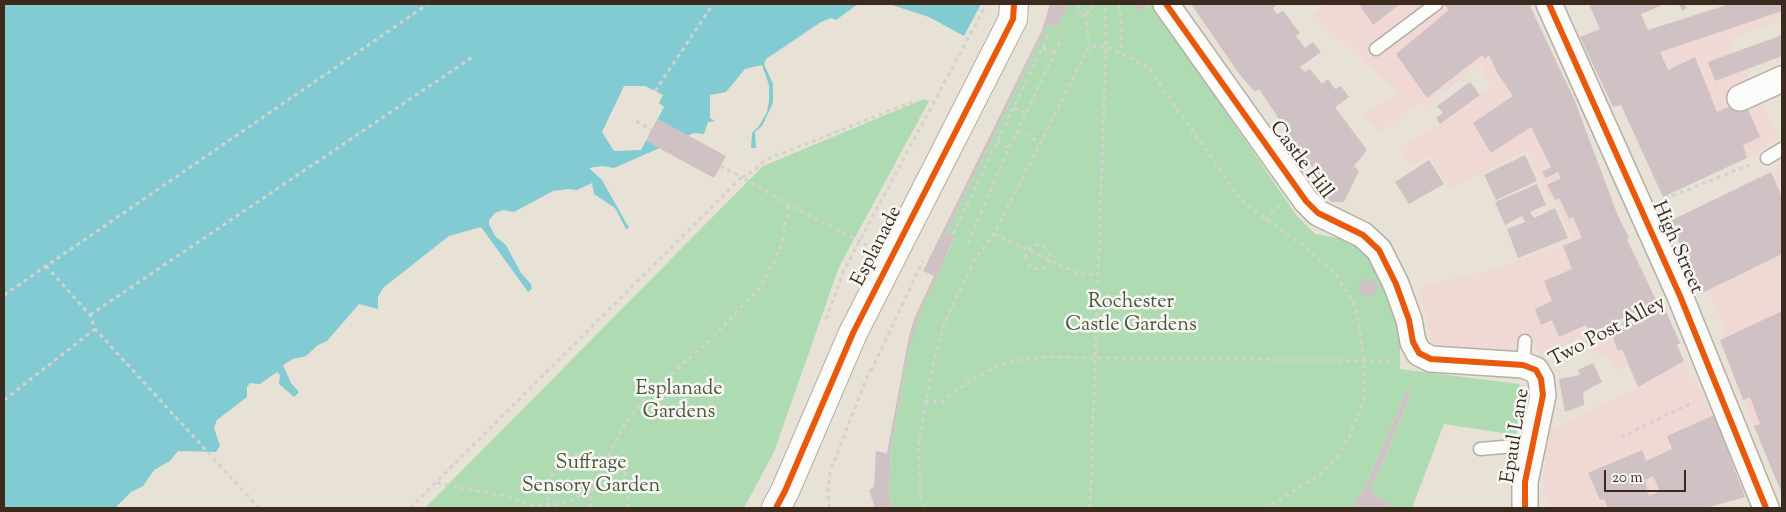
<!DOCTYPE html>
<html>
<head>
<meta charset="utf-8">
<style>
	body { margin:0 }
	#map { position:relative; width:1786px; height:512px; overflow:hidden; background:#e7e2d5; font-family:"Sorts Mill Goudy",serif }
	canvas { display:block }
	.frame { position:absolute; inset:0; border:5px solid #3b2a1e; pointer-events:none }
	.scale { position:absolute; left:1604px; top:470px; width:82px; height:22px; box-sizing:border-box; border:2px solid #3b2a1e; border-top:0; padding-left:6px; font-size:15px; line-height:18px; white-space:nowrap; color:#3b2a1e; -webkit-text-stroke:4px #f6f6f2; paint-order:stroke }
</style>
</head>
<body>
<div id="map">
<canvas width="1786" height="512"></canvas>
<div class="frame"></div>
<div class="scale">20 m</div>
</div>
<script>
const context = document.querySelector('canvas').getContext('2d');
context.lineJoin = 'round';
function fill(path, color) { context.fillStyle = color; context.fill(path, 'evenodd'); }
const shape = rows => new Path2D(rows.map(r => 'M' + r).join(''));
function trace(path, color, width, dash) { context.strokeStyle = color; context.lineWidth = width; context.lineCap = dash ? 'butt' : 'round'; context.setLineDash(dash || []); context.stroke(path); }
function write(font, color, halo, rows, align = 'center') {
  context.font = font + ' "Sorts Mill Goudy",serif'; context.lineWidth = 5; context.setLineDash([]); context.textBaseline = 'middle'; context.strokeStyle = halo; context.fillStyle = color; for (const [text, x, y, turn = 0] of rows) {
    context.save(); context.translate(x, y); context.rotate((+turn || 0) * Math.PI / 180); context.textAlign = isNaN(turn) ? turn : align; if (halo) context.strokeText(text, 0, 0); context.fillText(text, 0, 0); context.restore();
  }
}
const built = shape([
	[1326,4,1529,4,1574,99,1618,216,1657,302,1542,356,1538,354,1535,343,1525,341,1519,341,1517,348,1509,353,1444,348,1437,345,1430,338,1420,287,1494,269,1573,241,1555,201,1550,203,1527,150,1450,189,1429,155,1411,166,1399,148,1440,124,1491,87,1480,63,1425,107,1419,102,1381,132,1362,115,1400,94,1313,15],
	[1730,4,1782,4,1782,19,1728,40,1779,138,1747,158,1663,197,1621,105,1613,107,1587,52],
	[1782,167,1782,490,1780,489,1774,476,1726,357,1720,340,1727,336,1708,291,1700,294,1670,221],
	[1662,308,1683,360,1714,415,1745,497,1706,508,1550,508,1543,492,1548,430,1638,387,1628,367,1620,370,1614,367,1606,354,1597,357,1591,344]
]);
const green = shape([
	[1068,4,1133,4,1140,11,1152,4,1297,216,1315,234,1354,241,1368,252,1394,302,1400,342,1400,369,1519,384,1522,395,1516,435,1444,424,1412,508,1388,508,1391,503,1376,496,1370,489,1379,471,1411,392,1407,390,1365,487,1352,508,893,508,889,496,891,446,910,345,916,321,955,237,946,233,1048,24,1057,27],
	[924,99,929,101,839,267,774,452,744,508,425,508,763,166]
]);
const water = shape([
	[4,4,858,4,836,20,831,18,821,22,766,59,764,64,773,84,773,103,762,126,755,132,756,148,751,148,752,133,759,126,767,112,769,101,769,85,762,65,745,69,726,92,710,95,710,118,715,121,708,122,704,134,694,133,614,168,602,166,589,168,602,180,629,228,626,229,615,208,594,194,592,183,577,190,568,189,553,191,514,212,503,210,495,213,489,220,489,224,495,236,506,245,521,273,531,284,532,289,528,292,481,227,449,236,383,288,378,297,378,309,359,304,327,341,318,345,306,356,293,359,283,365,291,383,299,392,294,397,279,384,280,375,277,372,260,384,250,383,247,387,247,397,217,420,214,428,220,446,216,452,178,451,170,461,154,470,143,486,131,492,115,508,4,508],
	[889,4,981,4,964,36,929,17]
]);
const pier = shape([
	[624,86,645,86,663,95,659,103,664,107,641,150,614,151,602,132]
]);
const building = shape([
	[1050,4,1069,4,1057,27,1048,24,946,233,955,236,921,311,910,345,891,446,889,496,893,508,875,508,869,490,874,487,876,451,887,453,909,336,914,319,934,276,923,271,1042,30],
	[1133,4,1150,4,1140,12],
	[1191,4,1278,4,1273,8,1277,14,1283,11,1300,33,1296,36,1305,48,1313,42,1321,52,1300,67,1305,72,1310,69,1322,84,1328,79,1335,89,1341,86,1349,97,1335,107,1367,150,1354,166,1359,171,1344,202,1331,202,1326,195,1329,188,1326,183,1321,186,1313,173,1315,170,1304,156,1300,155,1294,147,1295,143,1259,89,1255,92,1240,75],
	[1359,4,1400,4,1373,25],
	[1444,4,1529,4,1574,99,1618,216,1629,238,1627,240,1657,302,1591,333,1586,325,1559,337,1552,320,1541,325,1535,309,1552,301,1544,281,1572,269,1563,246,1582,238,1573,217,1569,219,1562,204,1559,198,1555,200,1547,185,1561,178,1558,172,1546,178,1542,172,1551,167,1531,127,1491,153,1473,123,1513,96,1498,74,1489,55,1485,59,1482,55,1427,98,1396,54,1449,10],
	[1589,4,1665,4,1641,14,1648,30,1730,4,1782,4,1782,11,1660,52,1668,70,1695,57,1717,112,1744,100,1760,137,1743,145,1747,158,1663,197,1621,105,1613,107,1580,37,1600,29],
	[1679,4,1685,4,1687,8,1682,11],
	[1782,35,1782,56,1715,81,1708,62],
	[1470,82,1480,95,1440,124,1436,118,1443,113,1437,106],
	[658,119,726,156,714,178,646,141],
	[1525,155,1537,181,1496,200,1484,175],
	[1429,160,1444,184,1409,204,1395,182],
	[1771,172,1782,198,1782,254,1700,294,1670,221],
	[1537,184,1546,205,1530,212,1534,218,1555,208,1568,238,1518,258,1507,229,1525,222,1522,216,1505,225,1495,202],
	[1373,279,1378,287,1373,296,1364,296,1358,289,1363,280],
	[1664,307,1680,343,1677,345,1684,361,1638,387,1622,349,1618,351,1611,333],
	[1782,311,1782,490,1780,489,1754,426,1760,424,1750,397,1743,400,1720,340],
	[1593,363,1602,382,1583,392,1584,405,1565,412,1559,379,1580,375,1578,370],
	[1407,390,1411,392,1379,471,1370,489,1376,496,1391,503,1388,508,1352,508,1365,487],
	[1714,415,1745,497,1706,508,1608,508,1604,499,1600,500,1588,473,1642,450,1646,461,1672,449,1667,436],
	[1653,476,1660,491,1649,496,1645,480]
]);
const path = shape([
	[1077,4,1079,13,1091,12,1091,4],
	[1119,4,1122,29,1120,53],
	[1085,13,1089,47],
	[1043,48,1055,54],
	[655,91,713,4],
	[1014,108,1026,114],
	[636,121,652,130],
	[1018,131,1040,142],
	[997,142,1009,148],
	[720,166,742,177,755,170,765,160,917,100],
	[1665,199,1749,165],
	[1265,220,1279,206],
	[953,234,1049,34],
	[994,234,1079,274,1099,275],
	[968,243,1009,148,1062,38],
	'1026 257a12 12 0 1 1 24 0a12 12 0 1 1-24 0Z',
	[46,266,90,315,95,329,259,508],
	[4,295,428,4],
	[90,315,474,56],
	[826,319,844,270,985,7],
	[1557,356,1657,307],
	[871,371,923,261],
	[4,400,95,329],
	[925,401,941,402,974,378,998,366,1019,360,1043,357,1392,361],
	[1621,437,1694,402],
	[437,483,510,497,534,505,561,504,591,491],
	[410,508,742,177,789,205,867,245],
	[549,508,547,490,552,475,562,463,576,455,591,454,606,457,617,464,625,474,629,485,628,508],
	[590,508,592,490,624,425,648,395,709,341,762,285,781,247,789,205],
	[829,508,828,489,830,472,870,369],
	[924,508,921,502,918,447,932,369,944,324,975,259,994,234,1089,47,1106,46,1148,67,1242,201,1306,248,1337,276,1356,307,1364,361,1364,399,1349,437,1336,459,1318,476,1266,508],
	[1090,508,1106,46,1105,4]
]);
const service = shape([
	[1376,49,1436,4],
	[1767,158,1782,149],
	[1523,365,1525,341],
	[1480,449,1515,446,1532,448]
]);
const minor = shape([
	[1166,4,1306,201,1318,213,1363,235,1379,250,1396,284,1409,320,1413,342,1419,353,1431,359,1523,365,1536,370,1541,379,1543,395,1525,482,1525,508],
	[1549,4,1680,296,1766,508],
	[1740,98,1782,79]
]);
const tertiary = shape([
	[776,508,785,491,853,333,1013,19,1014,4]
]);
const cycleway = shape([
	[1166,4,1306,201,1318,213,1363,235,1379,250,1396,284,1409,320,1413,342,1419,353,1431,359,1523,365,1536,370,1541,379,1543,395,1525,482,1525,508],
	[1549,4,1680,296,1766,508],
	[776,508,785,491,853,333,1013,19,1014,4]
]);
const streetNames = [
	["Castle Hill",1300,161,53],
	["Esplanade",878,247,-63],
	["High Street",1676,248,66],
	["Two Post Alley",1608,333,-28],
	["Epaul Lane",1517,436,-81]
];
const parkNames = [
	["Rochester",1131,304],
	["Castle Gardens",1131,327],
	["Esplanade",679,391],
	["Gardens",679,414],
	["Suffrage",591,465],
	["Sensory Garden",591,488]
];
fill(built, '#f0d8d4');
fill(green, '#afdbb3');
fill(water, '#82cbd3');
fill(pier, '#e7e2d5');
fill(building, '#d0c2c4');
trace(service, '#b4afa6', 15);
trace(minor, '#b4afa6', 28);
trace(tertiary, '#b4afa6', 30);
trace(path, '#d4d2cd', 3, [4, 4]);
trace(service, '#fbfbf9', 12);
trace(minor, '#fbfbf9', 25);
trace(tertiary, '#fbfbf9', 28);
trace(cycleway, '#e8590c', 6);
write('20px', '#3b2a1e', '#f6f6f2', streetNames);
write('20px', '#4d553c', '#f6f6f2', parkNames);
</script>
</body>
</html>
